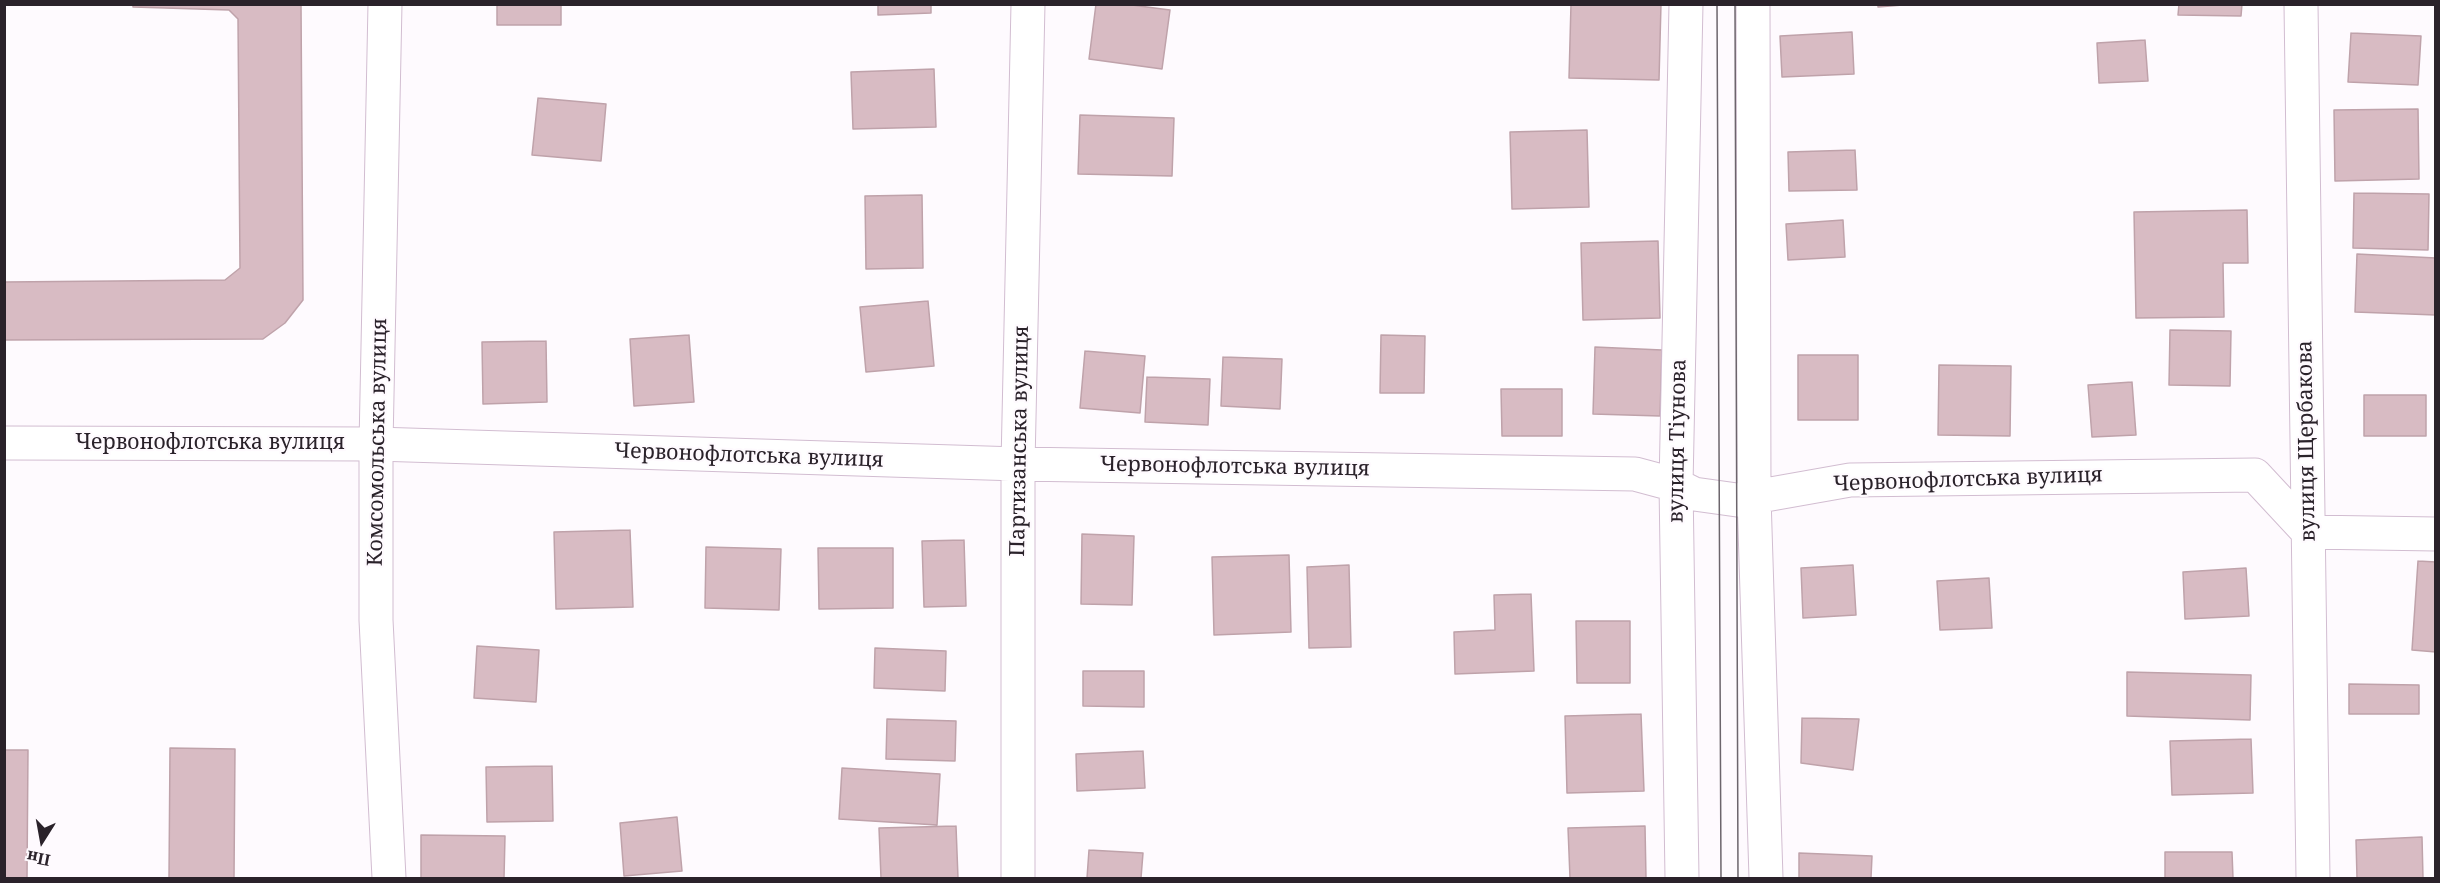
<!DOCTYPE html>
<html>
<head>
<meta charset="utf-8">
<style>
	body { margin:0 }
	#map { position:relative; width:2440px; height:883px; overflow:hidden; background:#fefafe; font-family:"Noto Serif",serif }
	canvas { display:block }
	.frame { position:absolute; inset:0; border:6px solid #2a222a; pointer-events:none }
	.north { position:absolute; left:12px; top:811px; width:60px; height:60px; -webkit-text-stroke:4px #fefafe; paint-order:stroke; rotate:191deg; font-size:16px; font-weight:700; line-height:24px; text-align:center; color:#2a222a }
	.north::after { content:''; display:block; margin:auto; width:21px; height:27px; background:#2a222a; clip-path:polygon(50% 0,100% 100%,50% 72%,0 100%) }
</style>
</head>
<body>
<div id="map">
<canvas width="2440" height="883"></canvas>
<div class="frame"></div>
<div class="north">Пн</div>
</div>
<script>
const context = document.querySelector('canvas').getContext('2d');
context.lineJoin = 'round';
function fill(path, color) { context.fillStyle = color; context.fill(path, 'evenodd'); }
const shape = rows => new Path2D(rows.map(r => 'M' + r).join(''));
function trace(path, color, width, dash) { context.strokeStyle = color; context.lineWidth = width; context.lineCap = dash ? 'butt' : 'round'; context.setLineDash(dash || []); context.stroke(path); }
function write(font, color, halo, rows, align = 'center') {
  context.font = font + ' "Noto Serif",serif'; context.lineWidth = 4.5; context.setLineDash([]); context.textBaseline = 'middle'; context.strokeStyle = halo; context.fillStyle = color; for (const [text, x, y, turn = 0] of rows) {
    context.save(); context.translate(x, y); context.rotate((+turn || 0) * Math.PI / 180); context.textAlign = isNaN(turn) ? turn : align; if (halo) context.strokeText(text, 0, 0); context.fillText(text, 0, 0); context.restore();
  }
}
const building = shape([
	[133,4,301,4,303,300,285,323,263,339,4,340,4,282,225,280,240,268,238,19,229,10,133,7,133,4],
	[497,4,561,4,561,25,497,25,497,4],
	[878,4,931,4,931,13,878,15,878,4],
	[1096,4,1124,4,1170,10,1162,69,1089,59,1096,4],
	[1571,4,1661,4,1659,80,1569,78,1571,4],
	[1878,4,1915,4,1878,7,1878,4],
	[2179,4,2242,4,2241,16,2178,15,2179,4],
	[1852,32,1854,74,1782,77,1780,36,1852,32],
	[2351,33,2421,36,2418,85,2348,82,2351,33],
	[2145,40,2148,81,2099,83,2097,43,2145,40],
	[934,69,936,127,853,129,851,72,934,69],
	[538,98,606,104,601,161,532,155,538,98],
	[2418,109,2419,179,2335,181,2334,110,2418,109],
	[1080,115,1174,118,1172,176,1078,174,1080,115],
	[1587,130,1589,207,1512,209,1510,132,1587,130],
	[1855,150,1857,190,1789,191,1788,152,1855,150],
	[2354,193,2429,194,2428,250,2353,248,2354,193],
	[922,195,923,268,866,269,865,196,922,195],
	[2247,210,2248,263,2223,263,2224,317,2136,318,2134,212,2247,210],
	[1843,220,1845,257,1788,260,1786,224,1843,220],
	[1658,241,1660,318,1583,320,1581,243,1658,241],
	[2357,254,2436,258,2436,315,2355,312,2357,254],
	[928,301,934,366,866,372,860,307,928,301],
	[2170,330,2231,331,2230,386,2169,385,2170,330],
	[689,335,694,402,634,406,630,339,689,335],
	[1381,335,1425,336,1424,393,1380,393,1381,335],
	[546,341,547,402,483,404,482,342,546,341],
	[1595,347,1662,350,1660,416,1593,414,1595,347],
	[1085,351,1145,356,1140,413,1080,408,1085,351],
	[1798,355,1858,355,1858,420,1798,420,1798,355],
	[1223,357,1282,359,1280,409,1221,406,1223,357],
	[1939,365,2011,366,2010,436,1938,435,1939,365],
	[1147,377,1210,379,1208,425,1145,422,1147,377],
	[2132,382,2136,435,2092,437,2088,385,2132,382],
	[1501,389,1562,389,1562,436,1502,436,1501,389],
	[2364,395,2426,395,2426,436,2364,436,2364,395],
	[630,530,633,607,556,609,554,532,630,530],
	[1082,534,1134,536,1132,605,1081,604,1082,534],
	[964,540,966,606,924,607,922,541,964,540],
	[706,547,781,549,779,610,705,608,706,547],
	[818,548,893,548,893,608,819,609,818,548],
	[1289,555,1291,632,1214,635,1212,557,1289,555],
	[2418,561,2436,562,2436,652,2412,650,2418,561],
	[1349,565,1351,647,1309,648,1307,567,1349,565],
	[1853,565,1856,615,1803,618,1801,568,1853,565],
	[2246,568,2249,616,2185,619,2183,572,2246,568],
	[1989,578,1992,628,1940,630,1937,581,1989,578],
	[1531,594,1534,671,1455,674,1454,632,1495,630,1494,595,1531,594],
	[1576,621,1630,621,1630,683,1577,683,1576,621],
	[477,646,539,650,536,702,474,698,477,646],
	[875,648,946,651,945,691,874,688,875,648],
	[1083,671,1144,671,1144,707,1083,706,1083,671],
	[2127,672,2251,675,2250,720,2127,716,2127,672],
	[2349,684,2419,685,2419,714,2349,714,2349,684],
	[1641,714,1644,791,1567,793,1565,716,1641,714],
	[1802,718,1859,719,1853,770,1801,763,1802,718],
	[887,719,956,721,955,761,886,759,887,719],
	[2251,739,2253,793,2172,795,2170,741,2251,739],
	[170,748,235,749,234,878,169,878,170,748],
	[4,750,28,750,27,878,4,878,4,750],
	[1143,751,1145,788,1077,791,1076,754,1143,751],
	[552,766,553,821,487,822,486,767,552,766],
	[842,768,940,774,937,825,839,819,842,768],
	[677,817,682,871,624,876,620,823,677,817],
	[956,826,958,878,881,878,879,828,956,826],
	[1645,826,1646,878,1570,878,1568,828,1645,826],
	[421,835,505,836,504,878,421,878,421,835],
	[2422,837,2423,878,2357,878,2356,840,2422,837],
	[1089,850,1143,853,1141,878,1087,878,1089,850],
	[2165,852,2232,852,2233,878,2165,878,2165,852],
	[1799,853,1872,856,1871,878,1799,878,1799,853]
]);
const street = shape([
	[1753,4,1754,497,1766,878],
	[2301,4,2313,878],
	[4,443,376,444,1018,464,1635,474,1676,485,1694,494,1737,500,1850,480,2255,475,2308,532,2436,534],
	[1018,878,1018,464,1028,4],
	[1682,878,1676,485,1686,4]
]);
const secondary = shape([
	[385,4,376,444,376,620,389,878]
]);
const tram = shape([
	[1717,4,1721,878],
	[1735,4,1738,878]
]);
const streetNames = [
	["Партизанська вулиця",1020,441,-89],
	["вулиця Тіунова",1678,441,-89],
	["вулиця Щербакова",2307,441,-91],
	["Комсомольська вулиця",378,442,-89],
	["Червонофлотська вулиця",210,443],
	["Червонофлотська вулиця",749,456,2],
	["Червонофлотська вулиця",1235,467,1],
	["Червонофлотська вулиця",1968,480,-2]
];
fill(building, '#d8bbc3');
trace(building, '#bfa2aa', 1.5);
trace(street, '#d2bdd1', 35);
trace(secondary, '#d2bdd1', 35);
trace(street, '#fff', 33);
trace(secondary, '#fff', 33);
trace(tram, '#6c656c', 1.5);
write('21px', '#2a222a', '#fefafe', streetNames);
</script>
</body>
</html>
